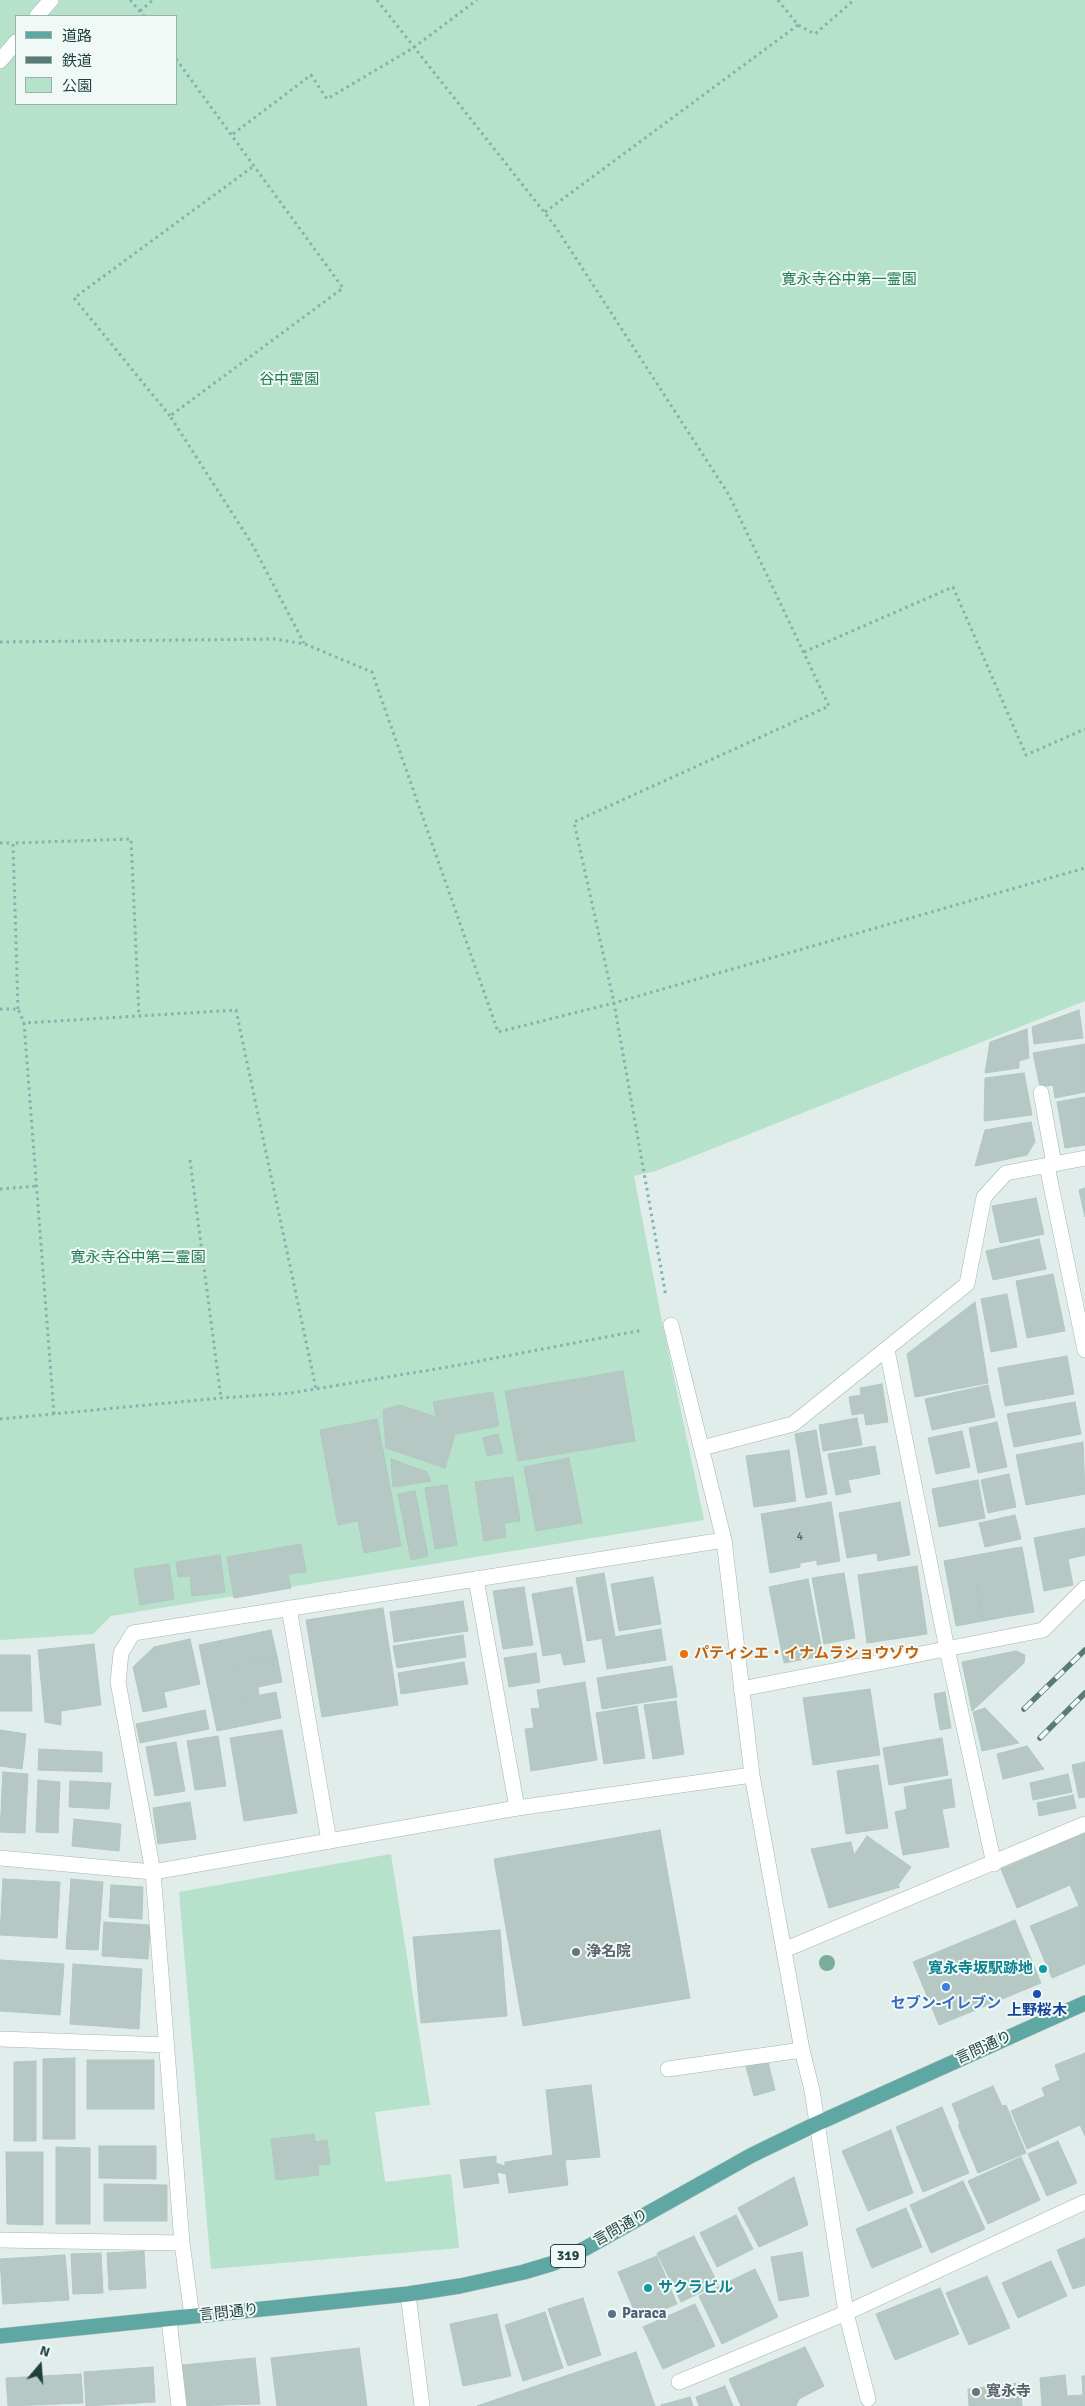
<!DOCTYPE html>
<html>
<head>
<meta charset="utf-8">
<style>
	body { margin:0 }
	#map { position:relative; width:1085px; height:2406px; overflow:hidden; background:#e0edea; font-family:Signika,"Noto Sans JP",sans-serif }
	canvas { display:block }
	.legend { position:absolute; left:15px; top:15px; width:162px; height:90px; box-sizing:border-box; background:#f1f9f6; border:1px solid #9dafac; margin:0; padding:6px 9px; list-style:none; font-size:15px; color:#1f3f3d }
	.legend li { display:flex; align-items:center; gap:10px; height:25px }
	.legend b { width:25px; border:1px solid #9dafac }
	.north { position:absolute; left:15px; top:2341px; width:50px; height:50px; -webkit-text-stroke:4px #f1f9f6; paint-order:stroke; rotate:18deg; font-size:14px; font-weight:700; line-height:20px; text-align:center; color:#1f3f3d }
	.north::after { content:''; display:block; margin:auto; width:18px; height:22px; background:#1f3f3d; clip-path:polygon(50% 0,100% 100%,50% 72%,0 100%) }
</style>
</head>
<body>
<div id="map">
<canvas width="1085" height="2406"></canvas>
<ul class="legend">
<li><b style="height:6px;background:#5fa7a3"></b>道路</li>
<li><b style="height:6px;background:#597b78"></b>鉄道</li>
<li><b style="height:14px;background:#b6e1ca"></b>公園</li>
</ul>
<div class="north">N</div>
</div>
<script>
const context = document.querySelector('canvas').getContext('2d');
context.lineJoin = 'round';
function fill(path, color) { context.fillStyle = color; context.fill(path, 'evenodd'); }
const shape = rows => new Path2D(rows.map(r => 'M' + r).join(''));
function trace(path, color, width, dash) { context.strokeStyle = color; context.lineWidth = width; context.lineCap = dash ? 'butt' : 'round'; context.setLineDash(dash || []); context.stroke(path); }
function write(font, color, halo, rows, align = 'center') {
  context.font = font + ' Signika,"Noto Sans JP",sans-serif'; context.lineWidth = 4; context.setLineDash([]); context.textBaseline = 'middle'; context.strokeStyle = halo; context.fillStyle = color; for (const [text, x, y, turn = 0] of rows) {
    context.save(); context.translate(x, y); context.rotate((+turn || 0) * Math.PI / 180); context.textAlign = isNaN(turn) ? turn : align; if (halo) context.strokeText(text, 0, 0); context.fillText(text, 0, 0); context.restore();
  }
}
const green = shape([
	[0,0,1085,0,1085,1001,656,1171,634,1176,661,1316,704,1520,111,1616,93,1634,0,1640],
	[16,16,176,16,176,104,16,104],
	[391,1854,430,2105,375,2112,385,2182,451,2174,459,2248,211,2269,179,1892]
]);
const building = shape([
	[1079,1010,1083,1038,1034,1044,1032,1027,1079,1010],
	[1027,1029,1029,1058,1019,1061,1019,1068,985,1073,990,1042,1027,1029],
	[1085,1044,1085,1092,1055,1098,1053,1085,1040,1087,1033,1053,1085,1044],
	[1024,1073,1032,1115,984,1121,985,1078,1024,1073],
	[1085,1097,1085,1145,1065,1148,1057,1102,1085,1097],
	[1031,1122,1035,1142,1027,1155,975,1166,985,1130,1031,1122],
	[1085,1188,1085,1217,1079,1190,1085,1188],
	[1036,1198,1044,1234,1000,1243,992,1206,1036,1198],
	[1039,1239,1046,1269,993,1280,986,1251,1039,1239],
	[1053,1274,1065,1331,1027,1338,1016,1281,1053,1274],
	[1007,1294,1017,1347,991,1352,981,1299,1007,1294],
	[975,1302,988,1383,915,1397,907,1354,975,1302],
	[1067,1356,1074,1394,1005,1406,998,1368,1067,1356],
	[623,1371,635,1441,518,1461,505,1391,623,1371],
	[882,1384,888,1422,866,1425,864,1413,852,1415,849,1397,861,1395,860,1388,882,1384],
	[988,1385,995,1417,932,1430,925,1399,988,1385],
	[493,1392,499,1426,455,1434,445,1468,386,1448,383,1410,400,1405,436,1417,433,1402,493,1392],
	[1075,1402,1081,1434,1014,1447,1007,1414,1075,1402],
	[857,1418,862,1445,823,1451,819,1425,857,1418],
	[377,1419,401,1546,364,1553,358,1521,338,1525,320,1430,377,1419],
	[997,1422,1007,1467,978,1473,969,1428,997,1422],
	[816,1430,827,1494,806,1498,795,1434,816,1430],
	[962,1431,970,1467,936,1474,928,1438,962,1431],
	[498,1434,503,1453,487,1456,483,1438,498,1434],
	[1083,1442,1085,1494,1026,1505,1016,1455,1083,1442],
	[875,1446,880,1474,848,1480,851,1492,836,1495,828,1454,875,1446],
	[789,1450,796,1501,754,1507,746,1456,789,1450],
	[569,1458,582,1523,536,1531,524,1467,569,1458],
	[391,1459,427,1472,431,1481,393,1487,391,1459],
	[1009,1474,1016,1507,988,1513,981,1480,1009,1474],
	[513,1477,520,1521,504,1523,506,1537,484,1541,475,1482,513,1477],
	[978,1480,985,1518,939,1527,932,1489,978,1480],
	[447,1485,457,1545,435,1549,425,1488,447,1485],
	[415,1491,428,1556,411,1560,398,1494,415,1491],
	[831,1502,840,1561,817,1565,817,1560,800,1563,800,1567,770,1573,761,1514,831,1502],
	[900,1502,910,1555,878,1561,877,1553,847,1558,839,1513,900,1502],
	[1015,1515,1021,1539,985,1547,979,1523,1015,1515],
	[1085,1528,1085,1555,1068,1559,1073,1585,1044,1591,1034,1538,1085,1528],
	[301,1544,306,1572,288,1574,291,1588,234,1598,227,1557,301,1544],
	[1022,1547,1034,1612,1010,1616,998,1551,1022,1547],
	[998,1551,1001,1572,948,1582,944,1561,998,1551],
	[220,1555,225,1592,192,1596,190,1576,178,1577,176,1562,220,1555],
	[169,1564,174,1599,140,1605,134,1569,169,1564],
	[917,1566,927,1634,867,1643,858,1575,917,1566],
	[1001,1572,1010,1616,983,1621,975,1576,1001,1572],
	[604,1573,615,1636,587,1641,576,1578,604,1573],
	[844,1573,855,1638,824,1644,812,1578,844,1573],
	[975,1576,983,1621,956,1626,948,1582,975,1576],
	[653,1577,661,1624,619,1631,611,1584,653,1577],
	[808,1579,823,1656,784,1663,769,1587,808,1579],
	[524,1587,533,1645,503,1649,493,1591,524,1587],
	[572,1587,585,1662,564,1665,561,1653,543,1656,532,1594,572,1587],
	[463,1601,468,1631,394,1642,390,1612,463,1601],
	[383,1608,398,1705,322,1717,306,1620,383,1608],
	[661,1629,666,1660,607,1669,602,1639,661,1629],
	[271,1630,277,1656,234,1665,228,1639,271,1630],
	[463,1635,466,1657,397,1668,393,1646,463,1635],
	[190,1639,200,1684,164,1692,154,1647,190,1639],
	[228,1639,247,1725,217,1731,199,1645,228,1639],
	[94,1644,101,1705,61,1711,61,1725,45,1722,38,1650,94,1644],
	[154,1647,167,1707,143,1712,133,1667,154,1647],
	[1016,1651,1025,1655,1024,1663,972,1711,962,1662,1016,1651],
	[536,1653,540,1682,509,1687,504,1658,536,1653],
	[0,1655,30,1655,32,1711,0,1711,0,1655],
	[277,1656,282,1682,258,1687,259,1696,241,1699,234,1665,277,1656],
	[464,1662,468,1684,401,1694,398,1673,464,1662],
	[672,1666,677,1697,602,1709,597,1678,672,1666],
	[585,1682,597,1760,531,1771,525,1729,534,1728,531,1709,540,1708,537,1690,585,1682],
	[870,1689,880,1755,813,1765,803,1698,870,1689],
	[276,1692,281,1718,247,1725,241,1699,276,1692],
	[945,1692,951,1728,940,1730,934,1694,945,1692],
	[676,1701,684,1754,653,1759,644,1705,676,1701],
	[637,1706,645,1758,604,1764,596,1713,637,1706],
	[985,1708,1019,1743,982,1751,973,1712,985,1708],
	[205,1710,209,1729,140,1743,136,1724,205,1710],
	[0,1730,26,1734,22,1769,0,1766,0,1730],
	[282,1730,297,1813,244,1821,230,1738,282,1730],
	[218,1736,226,1786,195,1790,187,1741,218,1736],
	[942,1738,948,1775,889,1785,883,1748,942,1738],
	[176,1742,185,1791,155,1796,146,1747,176,1742],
	[1027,1746,1044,1769,1003,1779,997,1754,1027,1746],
	[39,1749,102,1752,102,1772,38,1770,39,1749],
	[1085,1762,1085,1797,1079,1798,1072,1765,1085,1762],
	[878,1765,888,1828,846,1834,837,1771,878,1765],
	[3,1772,28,1774,25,1833,0,1832,3,1772],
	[1068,1774,1072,1792,1033,1800,1030,1783,1068,1774],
	[951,1779,955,1807,942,1809,949,1847,903,1855,895,1812,907,1809,904,1787,951,1779],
	[38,1780,60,1782,58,1833,36,1832,38,1780],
	[70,1781,111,1783,109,1809,69,1807,70,1781],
	[1073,1795,1076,1808,1039,1816,1037,1803,1073,1795],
	[190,1802,196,1839,158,1844,153,1808,190,1802],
	[74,1819,121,1824,119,1851,72,1846,74,1819],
	[660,1830,690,1998,523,2026,494,1859,660,1830],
	[1085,1833,1085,1964,1052,1978,1030,1926,1079,1906,1070,1885,1017,1908,1001,1869,1085,1833],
	[867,1836,911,1867,898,1885,854,1855,867,1836],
	[851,1842,854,1855,900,1887,829,1908,811,1849,851,1842],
	[3,1879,60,1882,57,1938,0,1935,3,1879],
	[71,1879,103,1882,98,1950,66,1949,71,1879],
	[111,1885,143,1887,142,1919,109,1917,111,1885],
	[1015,1920,1041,1983,939,2025,913,1962,1015,1920],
	[104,1922,150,1925,148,1959,102,1956,104,1922],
	[500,1930,507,2016,421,2023,413,1937,500,1930],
	[0,1960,64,1964,60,2015,0,2011,0,1960],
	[73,1964,142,1969,139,2029,70,2024,73,1964],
	[1085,2053,1085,2136,1080,2125,1027,2149,1011,2111,1045,2096,1042,2088,1060,2080,1055,2065,1085,2053],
	[75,2058,75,2139,43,2139,43,2059,75,2058],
	[767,2058,775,2090,754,2096,745,2063,767,2058],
	[87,2060,154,2060,154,2109,87,2109,87,2060],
	[36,2061,36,2141,14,2141,14,2062,36,2061],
	[591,2085,600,2157,565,2160,568,2185,509,2193,506,2174,497,2172,499,2183,464,2188,460,2160,496,2156,496,2163,505,2166,505,2162,553,2155,546,2090,591,2085],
	[993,2086,1002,2106,1006,2105,1026,2153,978,2173,958,2125,960,2124,952,2104,993,2086],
	[942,2107,969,2173,923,2192,896,2127,942,2107],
	[891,2130,913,2193,868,2211,842,2151,891,2130],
	[314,2134,315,2142,327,2140,330,2164,318,2165,319,2175,276,2180,271,2139,314,2134],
	[1058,2141,1077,2183,1047,2196,1028,2154,1058,2141],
	[99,2146,156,2146,156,2179,99,2178,99,2146],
	[56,2147,90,2148,90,2224,56,2224,56,2147],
	[6,2152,43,2152,43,2225,7,2224,6,2152],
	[1021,2157,1040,2200,988,2224,968,2181,1021,2157],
	[794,2177,808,2225,759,2247,738,2208,794,2177],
	[963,2181,985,2229,931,2253,910,2205,963,2181],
	[104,2184,167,2185,167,2221,104,2221,104,2184],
	[906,2208,922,2247,872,2268,856,2229,906,2208],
	[736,2215,753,2249,717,2267,700,2233,736,2215],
	[694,2236,718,2284,681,2302,657,2253,694,2236],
	[1085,2238,1085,2285,1073,2289,1057,2250,1085,2238],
	[144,2251,146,2288,109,2290,107,2253,144,2251],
	[802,2252,809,2296,779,2301,771,2257,802,2252],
	[101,2253,103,2293,73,2294,71,2254,101,2253],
	[65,2255,69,2300,3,2304,0,2259,65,2255],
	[657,2256,677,2304,638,2320,618,2272,657,2256],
	[1051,2261,1067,2296,1018,2318,1002,2283,1051,2261],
	[755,2269,778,2317,722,2344,699,2296,755,2269],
	[987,2276,1010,2328,969,2345,946,2293,987,2276],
	[940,2288,959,2334,895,2360,876,2314,940,2288],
	[583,2298,601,2355,568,2366,548,2309,583,2298],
	[695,2304,715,2346,663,2369,643,2327,695,2304],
	[545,2312,563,2368,523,2381,505,2325,545,2312],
	[497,2314,511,2376,463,2386,450,2324,497,2314],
	[805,2347,824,2386,799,2399,796,2406,741,2406,729,2379,805,2347],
	[359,2348,367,2406,277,2406,271,2358,359,2348],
	[636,2352,655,2406,477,2406,636,2352],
	[255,2358,260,2404,187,2406,182,2365,255,2358],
	[153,2367,155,2402,86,2406,84,2372,153,2367],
	[81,2374,83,2403,8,2406,6,2378,81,2374],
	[1065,2375,1067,2396,1083,2395,1082,2376,1085,2376,1085,2406,1042,2406,1040,2378,1065,2375],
	[1020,2383,1022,2406,969,2406,968,2389,1020,2383],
	[725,2386,733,2406,699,2406,696,2397,725,2386],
	[690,2397,693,2406,661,2406,661,2405,690,2397]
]);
const path = shape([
	[130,0,144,16],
	[377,0,555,226,729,495,829,706,574,822,614,1003,666,1297],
	[778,0,798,25,815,34,854,0],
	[140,11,153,0],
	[176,59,343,288,170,416,252,544,304,643],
	[233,134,311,75,327,99,413,48,477,0],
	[545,212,798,25],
	[170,416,74,298,255,165],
	[0,642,275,639,305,644,372,672,498,1032,614,1003,1085,868],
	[804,652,953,587,1026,755,1085,729],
	[0,843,13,843],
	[0,1009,18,1009,24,1023],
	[18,1009,13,843,131,839,139,1016],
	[190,1160,221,1398],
	[0,1189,37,1186],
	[54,1414,24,1023,236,1010,316,1389],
	[0,1419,221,1398,291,1393,448,1367,643,1330]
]);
const service = shape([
	[1041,1093,1054,1164],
	[1047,1166,1085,1350],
	[887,1350,947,1649,994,1864],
	[476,1579,517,1808],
	[289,1608,329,1841],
	[668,2069,802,2050],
	[679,2382,846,2313,1085,2202]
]);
const minor = shape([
	[37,16,51,0],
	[0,61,16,42],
	[671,1325,724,1540,752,1775,802,2050,812,2090,846,2313,868,2399],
	[702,1448,793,1424,967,1284,984,1197,1006,1173,1085,1158],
	[741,1689,1043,1630,1085,1588],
	[0,1858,153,1872,517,1808,752,1775],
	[784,1950,1085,1824],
	[0,2039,166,2045],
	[0,2240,182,2243,192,2316],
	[182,2243,153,1872,118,1682,121,1653,133,1633,724,1540],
	[169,2320,179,2406]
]);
const tertiary = shape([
	[408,2294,422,2406]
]);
const primary = shape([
	[0,2336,408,2294,460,2286,524,2272,554,2263,586,2248,752,2155,816,2124,1085,2003]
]);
const rail = shape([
	[1024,1709,1085,1650],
	[1040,1738,1085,1693]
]);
const trees = [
	[827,1963]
];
const markers = [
	[684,1654,5,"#e8710a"],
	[576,1952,5,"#6b7280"],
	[1043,1969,5,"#0f9aa8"],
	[946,1987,5,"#3f7fe0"],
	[1037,1994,5,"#1a4fb4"],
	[648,2288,5,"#0f9aa8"],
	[612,2314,5,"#5c6f8a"],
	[976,2392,5,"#6b7280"]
];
const numberNames = [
	["4",800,1537]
];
const shields = [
	[568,2256,35]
];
const shieldNames = [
	["319",568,2256]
];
const parkNames = [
	["寛永寺谷中第一霊園",849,280],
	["谷中霊園",289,380],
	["寛永寺谷中第二霊園",138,1258]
];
const foodNames = [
	["パティシエ・イナムラショウゾウ",694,1654]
];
const worshipNames = [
	["浄名院",586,1952],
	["寛永寺",986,2392]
];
const cultureNames = [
	["寛永寺坂駅跡地",1033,1969],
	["サクラビル",658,2288,"left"]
];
const shopNames = [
	["セブン-イレブン",946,2004]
];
const transitNames = [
	["上野桜木",1037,2011]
];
const streetNames = [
	["言問通り",984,2048,-24],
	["言問通り",621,2228,-29],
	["言問通り",229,2313,-6]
];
const serviceNames = [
	["Paraca",622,2314]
];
fill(green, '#b6e1ca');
fill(building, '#b5c8c3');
trace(building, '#b2c7c2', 1);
trace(service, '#a2b5b3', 16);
trace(minor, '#a2b5b3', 16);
trace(tertiary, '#a2b5b3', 16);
trace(primary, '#c0c9c9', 16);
trace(path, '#7db4ae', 3, [2.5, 4]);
trace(service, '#fff', 15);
trace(minor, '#fff', 15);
trace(tertiary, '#fff', 15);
trace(primary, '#5fa7a3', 15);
trace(rail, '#597b78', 5.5);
trace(rail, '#f1f9f6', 4, [11]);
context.fillStyle = '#79ae99';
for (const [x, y] of trees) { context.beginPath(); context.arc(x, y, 8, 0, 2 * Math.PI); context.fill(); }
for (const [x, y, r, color] of markers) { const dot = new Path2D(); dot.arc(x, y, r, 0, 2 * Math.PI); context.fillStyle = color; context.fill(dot); trace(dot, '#f1f9f6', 2); }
write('12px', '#44615e', null, numberNames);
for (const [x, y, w] of shields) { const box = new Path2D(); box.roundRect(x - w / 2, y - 11.5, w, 23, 4); context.fillStyle = '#f1f9f6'; context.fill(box); trace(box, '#1f3f3d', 1); }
write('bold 14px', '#1f3f3d', null, shieldNames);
write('15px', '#247b57', '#f1f9f6', parkNames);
write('bold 15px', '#c56008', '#f1f9f6', foodNames, 'left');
write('bold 15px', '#5b616d', '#f1f9f6', worshipNames, 'left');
write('bold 15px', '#0d838f', '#f1f9f6', cultureNames, 'right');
write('bold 15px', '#366cbe', '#f1f9f6', shopNames);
write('bold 15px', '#164399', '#f1f9f6', transitNames);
write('15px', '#1f3f3d', '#f1f9f6', streetNames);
write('bold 15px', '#4e5e75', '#f1f9f6', serviceNames, 'left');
</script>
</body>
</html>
